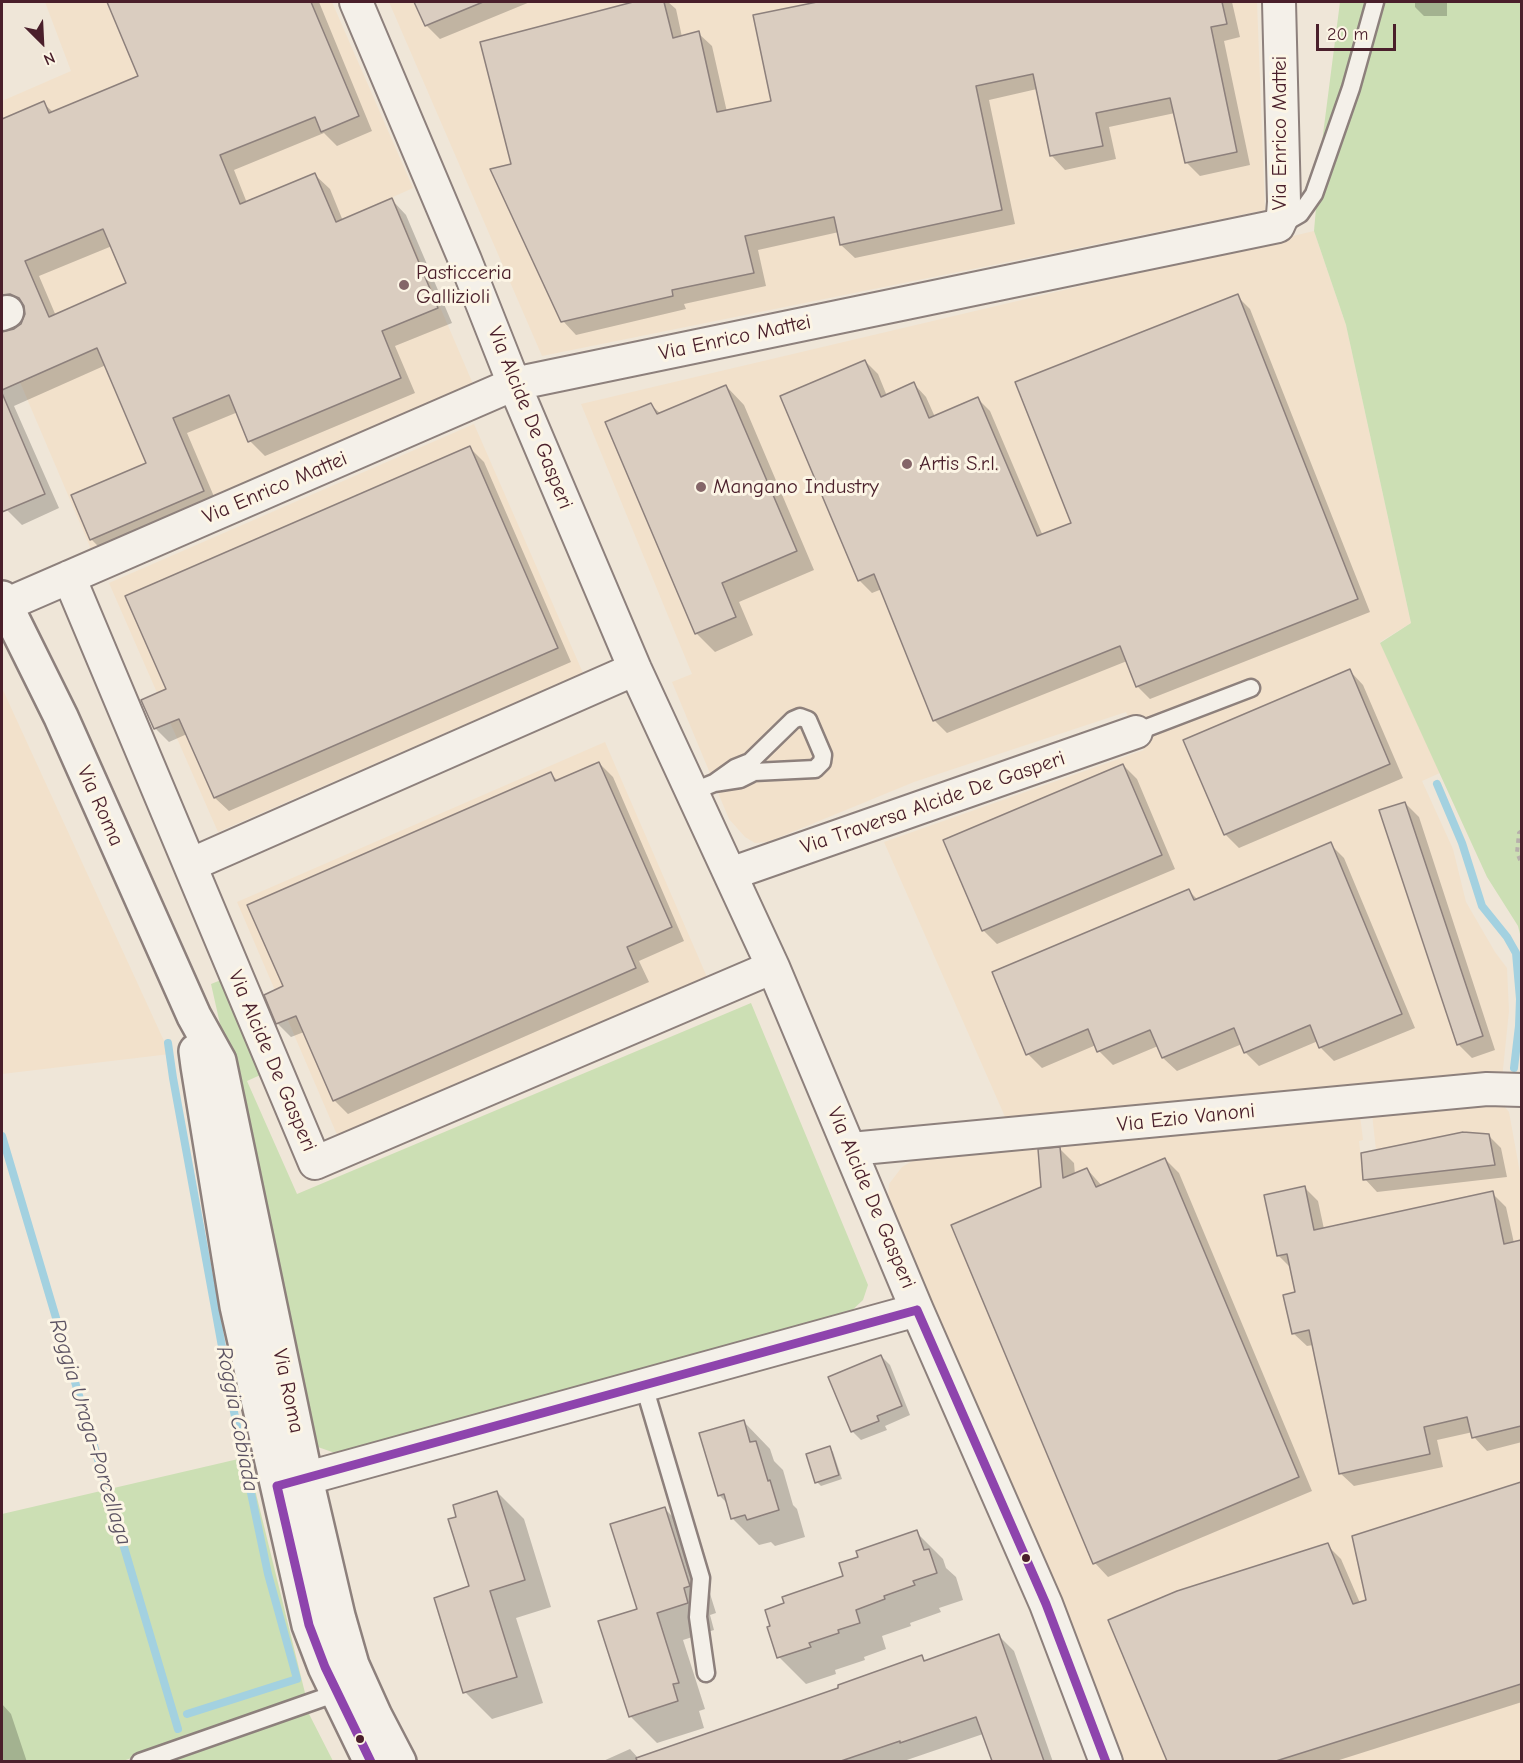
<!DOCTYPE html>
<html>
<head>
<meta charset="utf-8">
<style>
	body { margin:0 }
	#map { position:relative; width:1523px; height:1763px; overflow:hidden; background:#efe6d8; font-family:"Comic Neue",sans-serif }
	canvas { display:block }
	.frame { position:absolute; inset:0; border:3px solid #4a1f2b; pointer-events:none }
	.north { position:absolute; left:12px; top:12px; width:60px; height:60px; -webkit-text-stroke:4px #fcf5e5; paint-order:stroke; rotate:156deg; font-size:16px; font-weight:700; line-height:24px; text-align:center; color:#4a1f2b }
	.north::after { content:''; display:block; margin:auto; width:21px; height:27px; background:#4a1f2b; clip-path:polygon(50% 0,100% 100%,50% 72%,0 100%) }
	.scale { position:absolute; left:1316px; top:24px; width:80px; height:27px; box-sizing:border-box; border:3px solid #4a1f2b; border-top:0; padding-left:8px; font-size:18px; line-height:21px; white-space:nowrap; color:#4a1f2b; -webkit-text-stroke:4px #fcf5e5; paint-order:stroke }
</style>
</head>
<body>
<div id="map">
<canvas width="1523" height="1763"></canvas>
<div class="frame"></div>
<div class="north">N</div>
<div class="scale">20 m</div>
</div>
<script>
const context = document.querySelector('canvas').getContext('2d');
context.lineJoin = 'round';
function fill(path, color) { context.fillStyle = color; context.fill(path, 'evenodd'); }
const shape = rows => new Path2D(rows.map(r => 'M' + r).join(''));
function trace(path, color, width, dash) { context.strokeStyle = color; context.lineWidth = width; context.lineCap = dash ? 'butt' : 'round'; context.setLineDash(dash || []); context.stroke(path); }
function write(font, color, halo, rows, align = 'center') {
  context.font = font + ' "Comic Neue",sans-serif'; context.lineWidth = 6; context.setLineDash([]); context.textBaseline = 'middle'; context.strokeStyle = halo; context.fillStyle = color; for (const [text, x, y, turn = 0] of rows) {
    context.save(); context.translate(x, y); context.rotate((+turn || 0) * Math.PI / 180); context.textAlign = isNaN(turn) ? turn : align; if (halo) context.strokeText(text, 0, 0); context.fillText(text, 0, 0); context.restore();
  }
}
const built = shape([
	[45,2,332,2,413,188,393,197,473,384,91,549,2,340,2,319,12,314,2,288,2,101,71,71],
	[389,2,1257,2,1265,210,542,356],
	[1314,231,1346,325,1411,623,1380,642,1440,773,1422,781,1453,849,1466,902,1495,952,1507,968,1509,1011,1502,1079,1006,1119,884,842,1144,750,1126,712,914,782,768,842,755,843,745,837,729,819,672,682,692,674,581,404],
	[474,424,583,673,218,832,109,583],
	[2,688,170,1054,2,1074],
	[605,742,707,977,338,1137,237,902],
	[1495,1102,1503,1105,1509,1112,1522,1184,1521,1761,1109,1761,892,1215,888,1200,889,1184,902,1167,919,1157,1038,1144,1039,1158,1061,1156,1060,1142,1360,1115,1363,1140,1359,1141,1363,1179,1379,1177,1372,1114]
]);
const green = shape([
	[1340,2,1521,2,1521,938,1518,926,1487,877,1380,643,1411,623,1346,325,1314,231,1321,150],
	[226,978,267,1072,247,1081,297,1194,751,1003,868,1285,863,1300,846,1316,361,1453,335,1453,315,1446,211,984],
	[247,1457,306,1697,123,1761,2,1761,2,1514],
	[308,1712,333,1761,165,1762]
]);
const shadow = shape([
	[109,2,319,2,372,131,337,146,324,133,234,170,247,203,315,175,330,189,343,221,392,200,406,215,452,323,395,346,415,393,265,456,250,441,238,412,187,433,218,506,106,554,91,539,147,464,106,365,14,406,59,508,22,525,7,510,2,497,2,340,27,328,25,305,2,315,2,120,43,103,53,112,140,77],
	[112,246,128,284,56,316,39,276],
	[416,2,530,2,440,39,426,25],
	[638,2,668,2,676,9,682,37,698,33,712,46,727,112,773,103,754,16,824,2,1232,2,1240,37,1224,41,1250,165,1200,176,1186,162,1175,113,1109,127,1116,159,1065,170,1052,156,1037,89,989,100,1015,224,855,258,841,245,839,232,758,250,766,286,684,304,686,309,576,335,563,321,513,165,482,43],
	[1415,2,1447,2,1447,16,1424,16,1415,7],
	[1237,296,1250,309,1370,612,1150,699,1137,686,1127,661,947,733,934,720,882,589,872,593,859,580,865,361,878,374,887,396,914,384,926,397,935,417,978,399,990,411,1043,536,1073,524],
	[726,386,744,405,814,570,739,602,753,635,715,652,696,633,651,405,661,414],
	[470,448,484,462,571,662,229,811,215,798,187,734,169,742,155,728,168,690],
	[1350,671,1363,685,1403,778,1239,848,1225,834],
	[599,763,613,777,684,941,639,961,649,982,348,1114,334,1100,304,1032,291,1037,278,1024,266,996,285,987,551,774,558,781],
	[1123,765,1137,779,1175,869,997,944,983,930],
	[1405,803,1419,817,1495,1050,1472,1058,1458,1044],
	[1330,844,1344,858,1415,1028,1334,1061,1321,1048,1318,1041,1259,1066,1245,1052,1242,1044,1177,1071,1163,1058,1158,1046,1113,1065,1099,1051,1096,1045,1042,1068,1028,1054,1189,891,1198,900],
	[1488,1135,1501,1148,1507,1177,1377,1192,1365,1179],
	[1060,1149,1074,1163,1075,1175,1087,1169,1102,1186,1165,1159,1179,1173,1312,1491,1108,1577,1095,1563,1043,1188],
	[1305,1188,1318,1201,1324,1229,1492,1193,1506,1207,1514,1243,1522,1242,1522,1442,1487,1451,1474,1437,1473,1432,1437,1440,1443,1467,1354,1486,1340,1473,1313,1345,1307,1346,1293,1333,1297,1293,1292,1269,1278,1255],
	[881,1356,890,1365,910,1415,885,1426,887,1430,861,1440,852,1431,830,1378],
	[744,1422,770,1449,774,1461,783,1470,793,1505,797,1509,805,1537,775,1546,771,1542,759,1545,732,1518,728,1504,719,1495],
	[829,1447,833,1452,842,1479,821,1486,817,1482],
	[1522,1484,1522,1702,1333,1762,1169,1762,1110,1621,1327,1545,1341,1559,1360,1603,1368,1601,1354,1537],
	[497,1492,524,1519,551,1607,516,1618,543,1703,492,1719,465,1692,471,1587,458,1518],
	[665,1509,692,1536,716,1613,710,1615,714,1630,683,1640,705,1709,699,1711,704,1728,657,1743,630,1716,639,1610],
	[916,1532,943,1559,946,1568,956,1577,963,1600,939,1608,941,1612,910,1623,911,1626,882,1636,886,1649,864,1657,865,1660,835,1670,836,1674,806,1684,779,1657,860,1558],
	[999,1636,1014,1651,1053,1762,993,1762,983,1734,901,1762,601,1762,630,1749,639,1759,840,1689,921,1657,926,1661],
	[2,1704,11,1714,27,1762,2,1762]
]);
const stream = shape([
	[1437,784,1462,843,1482,906,1507,937,1516,953,1520,999,1519,1026,1514,1068],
	[168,1043,173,1078,233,1407,268,1574,297,1679,187,1714],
	[2,1136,178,1729]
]);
const building = shape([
	[107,2,311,2,359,116,321,132,315,117,220,155,240,204,315,173,336,222,392,198,438,308,382,331,401,378,248,442,229,395,173,418,204,491,90,540,71,495,146,463,97,348,2,390,2,332,14,329,21,324,25,314,24,306,19,298,10,294,2,295,2,119,44,101,49,113,138,76,107,2],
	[103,229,126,283,49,317,25,261,103,229],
	[414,2,483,2,425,26,414,2],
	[633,2,664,2,673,38,699,31,717,112,771,101,753,15,817,2,1222,2,1227,24,1211,27,1237,152,1185,163,1170,98,1096,113,1103,146,1050,156,1033,74,976,86,1002,210,840,245,834,217,745,236,754,273,672,290,673,296,561,322,490,169,511,164,480,42,633,2],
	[1238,294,1358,599,1136,687,1120,646,933,721,874,574,858,581,780,396,865,360,881,397,914,382,929,418,978,397,1037,536,1071,523,1015,382,1238,294],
	[726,385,797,551,722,583,736,617,695,634,605,422,651,403,657,414,726,385],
	[2,393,45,494,2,512,2,393],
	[470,446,558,648,214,798,179,719,154,729,141,700,166,689,125,596,470,446],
	[1350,669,1390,764,1224,835,1183,740,1350,669],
	[599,762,672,927,627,947,636,968,333,1101,296,1016,276,1024,264,995,283,986,247,905,551,772,555,781,599,762],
	[1123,764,1162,855,982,931,943,840,1123,764],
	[1405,802,1483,1036,1457,1045,1379,810,1405,802],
	[1331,842,1402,1014,1319,1048,1310,1025,1244,1053,1234,1028,1162,1058,1150,1030,1097,1052,1088,1029,1026,1055,992,972,1189,889,1194,900,1331,842],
	[1463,1132,1489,1134,1495,1165,1363,1180,1361,1153,1463,1132],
	[1060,1147,1063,1178,1087,1168,1096,1187,1165,1158,1299,1477,1093,1564,951,1225,1041,1187,1038,1149,1060,1147],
	[1305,1186,1314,1230,1493,1191,1504,1244,1521,1240,1521,1426,1472,1438,1467,1417,1424,1427,1430,1454,1339,1474,1309,1330,1292,1334,1283,1295,1295,1292,1287,1254,1277,1256,1264,1195,1305,1186],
	[881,1355,902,1406,877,1416,879,1421,851,1432,828,1377,881,1355],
	[744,1420,750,1442,756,1441,768,1481,770,1480,779,1510,747,1520,745,1515,731,1519,724,1494,718,1496,699,1433,744,1420],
	[830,1446,839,1475,815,1483,806,1454,830,1446],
	[1521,1482,1521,1684,1276,1761,1167,1761,1108,1620,1177,1591,1328,1543,1353,1604,1366,1600,1352,1536,1521,1482],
	[497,1491,525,1580,490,1591,517,1677,463,1693,434,1598,469,1586,448,1519,456,1517,453,1505,497,1491],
	[665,1507,690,1586,684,1588,688,1603,657,1613,679,1683,673,1684,678,1701,629,1717,598,1621,637,1609,610,1524,665,1507],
	[917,1530,924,1550,929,1549,937,1573,913,1581,915,1585,884,1596,885,1599,856,1610,860,1623,838,1630,839,1633,809,1643,811,1647,777,1658,767,1627,770,1626,765,1610,784,1603,782,1597,843,1576,839,1563,858,1557,856,1551,917,1530],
	[999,1634,1044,1761,992,1761,976,1717,900,1743,900,1741,841,1761,637,1761,636,1758,838,1688,838,1685,922,1655,924,1661,999,1634]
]);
const path = shape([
	[1522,831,1519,833,1517,853,1522,864]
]);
const lane = shape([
	[1279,226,1300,214,1314,194,1351,88,1375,2],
	[1136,732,1251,688],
	[692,792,714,783,735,768,750,762,793,720,800,717,808,720,823,755,822,762,815,769,754,772,740,779,714,783],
	[644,1386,701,1578,698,1617,706,1673],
	[140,1762,337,1693]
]);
const street = shape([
	[356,2,465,260,514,384,635,669,773,967,917,1310,1046,1604,1106,1762],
	[2,314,7,312],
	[69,577,315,1163,773,967],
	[5,605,514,384,1278,226,1283,215,1284,202,1279,2],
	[190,865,635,669],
	[730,874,1136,732],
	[851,1149,1487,1089,1522,1090],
	[282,1485,917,1310]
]);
const secondary = shape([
	[2,598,61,717,194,1016,219,1061,306,1479,338,1616,352,1665,375,1716,399,1762],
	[196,1051,198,1066,237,1306,309,1625,325,1667,371,1762]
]);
const bus1 = shape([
	[917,1310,1046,1604,1106,1762],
	[277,1486,917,1310],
	[277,1486,309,1625,325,1667,371,1762]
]);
const markers = [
	[404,285,6,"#846568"],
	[907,464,6,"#846568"],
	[701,487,6,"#846568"],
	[1026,1558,5,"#4a1f2b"],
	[360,1739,5,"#4a1f2b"]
];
const streetNames = [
	["Via Enrico Mattei",1280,133,-90],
	["Via Enrico Mattei",735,338,-12],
	["Via Alcide De Gasperi",530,418,68],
	["Via Enrico Mattei",275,488,-23],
	["Via Traversa Alcide De Gasperi",933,803,-19],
	["Via Roma",100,806,66],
	["Via Alcide De Gasperi",272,1061,67],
	["Via Ezio Vanoni",1186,1118,-6],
	["Via Alcide De Gasperi",871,1198,67],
	["Via Roma",288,1391,78]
];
const poiNames = [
	["Pasticceria",416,273],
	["Gallizioli",416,297],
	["Artis S.r.l.",919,464],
	["Mangano Industry",713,487]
];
const waterNames = [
	["Roggia Cobiada",237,1419,79],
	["Roggia Uraga-Porcellaga",90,1432,73]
];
fill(built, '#f2e1cb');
fill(green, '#ccdfb4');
fill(shadow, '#0003');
trace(stream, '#a3d1e0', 8);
fill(building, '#dacdc0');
trace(building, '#8d807c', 1.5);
trace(lane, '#8d807c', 21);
trace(street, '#8d807c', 36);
trace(secondary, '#8d807c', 38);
trace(path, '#b7afab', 4, [4.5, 4.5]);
trace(lane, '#f4f0e9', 16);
trace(street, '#f4f0e9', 32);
trace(secondary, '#f4f0e9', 33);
trace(bus1, '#8e44ad', 9);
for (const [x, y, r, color] of markers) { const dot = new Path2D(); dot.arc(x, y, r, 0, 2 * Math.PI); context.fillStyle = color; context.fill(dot); trace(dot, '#fcf5e5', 2); }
write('21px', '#4a1f2b', '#fcf5e5', streetNames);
write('21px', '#4a1f2b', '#fcf5e5', poiNames, 'left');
write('italic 22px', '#5b5262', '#fcf5e5', waterNames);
</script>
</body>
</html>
